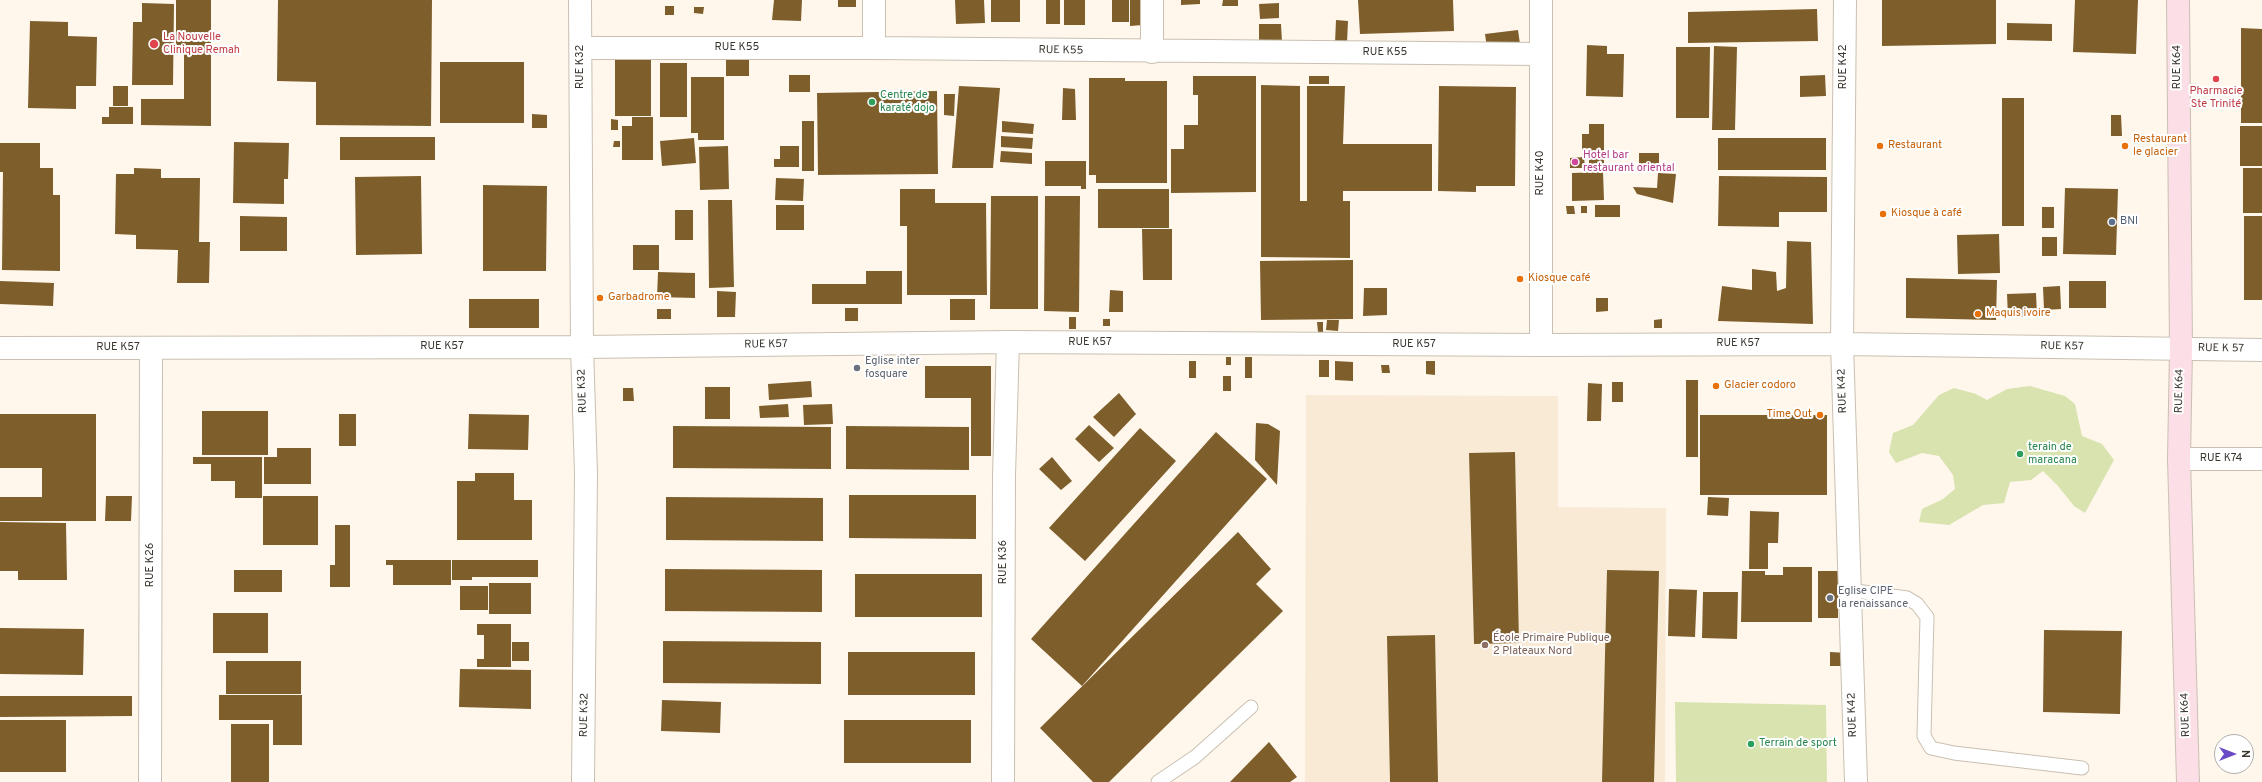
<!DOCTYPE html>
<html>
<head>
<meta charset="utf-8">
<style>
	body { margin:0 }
	#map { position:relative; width:2262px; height:782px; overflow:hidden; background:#fff7eb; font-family:Overpass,sans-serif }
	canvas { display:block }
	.north { position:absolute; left:2214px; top:734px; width:40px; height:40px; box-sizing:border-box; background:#fff; border:1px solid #b0aeac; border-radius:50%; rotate:90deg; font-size:11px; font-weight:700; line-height:16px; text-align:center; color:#39352f }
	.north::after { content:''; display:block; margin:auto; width:14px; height:18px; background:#694bc5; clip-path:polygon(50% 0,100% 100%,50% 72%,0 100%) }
</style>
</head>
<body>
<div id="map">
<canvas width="2262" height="782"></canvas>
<div class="north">N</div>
</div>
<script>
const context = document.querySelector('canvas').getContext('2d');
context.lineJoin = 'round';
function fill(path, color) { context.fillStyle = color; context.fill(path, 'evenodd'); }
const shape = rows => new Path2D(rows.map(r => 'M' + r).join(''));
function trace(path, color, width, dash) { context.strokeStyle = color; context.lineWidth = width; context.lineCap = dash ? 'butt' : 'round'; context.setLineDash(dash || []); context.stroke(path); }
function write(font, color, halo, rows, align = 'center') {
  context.font = font + ' Overpass,sans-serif'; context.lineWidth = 4; context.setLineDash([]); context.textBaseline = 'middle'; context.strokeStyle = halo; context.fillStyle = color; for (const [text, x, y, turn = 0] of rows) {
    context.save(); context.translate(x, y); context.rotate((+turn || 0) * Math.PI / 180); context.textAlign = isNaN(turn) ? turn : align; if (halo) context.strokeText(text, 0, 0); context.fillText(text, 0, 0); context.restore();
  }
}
const built = shape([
	[1306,395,1558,396,1558,507,1666,508,1665,782,1305,782]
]);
const green = shape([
	[2030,386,2065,396,2075,404,2082,436,2102,444,2114,460,2085,513,2074,506,2058,486,2043,471,2031,480,2010,482,2004,503,1983,505,1949,525,1919,522,1922,509,1943,499,1955,489,1953,475,1939,456,1922,453,1896,463,1889,452,1893,433,1913,425,1939,395,1954,388,1976,394,1987,400,2007,389],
	[1675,702,1826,705,1827,782,1676,782]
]);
const building = shape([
	[176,0,211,0,211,126,141,125,141,99,184,99,184,53,176,53],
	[278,0,432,0,431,126,316,125,316,82,277,81],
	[774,0,802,0,801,21,772,20],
	[838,0,856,0,856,7,838,7],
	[955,0,984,0,985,23,956,24],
	[991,0,1020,0,1020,22,991,22],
	[1046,0,1060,0,1060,24,1046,24],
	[1064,0,1085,0,1085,25,1064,25],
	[1112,0,1129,0,1129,22,1112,22],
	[1130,0,1142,0,1143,25,1130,26],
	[1181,0,1200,0,1200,4,1181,5],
	[1223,0,1238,0,1238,6,1222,6],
	[1358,0,1453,0,1454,31,1360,34],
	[1882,0,1996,0,1996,44,1882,46],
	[2075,0,2138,0,2136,54,2073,52],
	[142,3,174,4,173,85,132,85,133,22,142,22],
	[1279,3,1279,18,1260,19,1259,4],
	[665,6,674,6,674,15,665,15],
	[694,7,704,7,703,14,694,13],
	[1817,9,1818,41,1688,43,1688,12],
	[1336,20,1348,21,1347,43,1335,43],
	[30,21,68,22,68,36,97,37,96,86,76,86,76,109,28,108],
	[2007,23,2052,24,2052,41,2007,40],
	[1259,24,1281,24,1282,42,1259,42],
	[2241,28,2262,29,2262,123,2241,123],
	[1518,30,1520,44,1487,48,1485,34],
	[1587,45,1607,46,1607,54,1624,54,1623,97,1586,96],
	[1714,46,1737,47,1735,130,1712,130],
	[1676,47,1710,47,1709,118,1676,118],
	[615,52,651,52,651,116,615,116],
	[726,57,749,57,749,76,726,76],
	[440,62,524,62,524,123,440,123],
	[660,63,687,63,687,117,660,117],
	[789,75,810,75,810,92,789,92],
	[1825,75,1826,96,1800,97,1800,76],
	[1193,76,1256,76,1256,192,1171,193,1171,149,1184,149,1184,125,1198,125,1198,95,1193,95],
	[1309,76,1329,76,1329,84,1309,84],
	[691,77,724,77,724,140,698,140,698,133,691,133],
	[1089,78,1125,78,1125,81,1167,81,1167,183,1096,183,1096,175,1089,175],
	[1261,85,1300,86,1300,201,1307,201,1307,86,1345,86,1343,144,1432,144,1432,191,1343,191,1343,201,1350,201,1350,258,1261,257],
	[113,86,128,86,128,106,113,106],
	[959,86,1000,88,993,168,952,168],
	[1439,86,1516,87,1515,186,1476,186,1476,192,1438,191],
	[1063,88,1075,89,1076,120,1062,120],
	[937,91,938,174,818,175,817,93],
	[944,94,955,94,954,116,944,115],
	[2002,98,2024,98,2024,226,2002,226],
	[109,107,133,107,133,124,102,124,102,117,109,117],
	[532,114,547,115,547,128,532,128],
	[2111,115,2121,115,2122,136,2111,136],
	[632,117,653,117,653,160,622,160,622,126,632,126],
	[611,119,618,120,618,130,611,130],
	[802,121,814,121,814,171,802,171],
	[1002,121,1034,124,1033,134,1002,132],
	[1589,124,1604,124,1604,169,1589,169,1589,155,1582,155,1582,134,1589,134],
	[2240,126,2262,126,2262,166,2240,166],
	[1001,136,1033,138,1032,149,1001,147],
	[340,137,435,137,435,160,340,160],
	[694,138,696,163,662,166,660,141],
	[1718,138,1826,138,1826,170,1718,170],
	[614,141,620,141,620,147,613,147],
	[234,142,289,143,288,179,284,179,284,204,233,203],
	[0,143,40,143,40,168,53,168,53,195,60,195,60,271,2,270,3,172,0,172],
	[728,146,729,189,700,190,699,147],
	[780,146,799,146,799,167,774,167,774,159,780,159],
	[1001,151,1032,153,1032,164,1000,162],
	[1639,153,1659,153,1659,170,1639,170],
	[1584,157,1585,168,1570,168,1570,158],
	[1045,161,1086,161,1086,189,1081,189,1081,186,1045,186],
	[134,168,161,169,161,178,200,178,199,242,210,242,209,283,177,283,178,250,136,249,136,235,115,234,116,174,134,174],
	[2243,168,2262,168,2262,213,2243,213],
	[1603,172,1604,200,1572,201,1572,173],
	[1658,173,1676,174,1673,203,1637,194,1633,187,1657,188],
	[421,176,422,254,356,255,355,177],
	[1719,176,1827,177,1827,212,1779,212,1779,227,1718,226],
	[776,178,804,179,803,201,775,200],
	[483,185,547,186,546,271,483,271],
	[2065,188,2118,189,2116,255,2063,254],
	[900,189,935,189,935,203,986,203,987,295,907,295,907,226,900,226],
	[1098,189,1169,189,1169,228,1098,228],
	[991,196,1038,196,1038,309,990,309],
	[1045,196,1080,196,1079,312,1044,311],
	[708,200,732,200,734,287,709,288],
	[776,205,804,205,804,230,776,230],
	[1595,205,1620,205,1620,217,1595,217],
	[1566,206,1574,206,1575,214,1567,214],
	[1581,206,1587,206,1587,213,1581,213],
	[2042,207,2054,207,2054,228,2042,228],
	[675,210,693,210,693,240,675,240],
	[240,216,287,217,287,251,240,251],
	[2244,216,2262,216,2262,300,2244,300],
	[1142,229,1172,229,1172,280,1143,280],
	[1999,234,2000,273,1958,274,1957,235],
	[2042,237,2057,237,2057,256,2042,256],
	[1787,241,1811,242,1813,324,1718,321,1722,286,1752,290,1752,269,1776,272,1777,291,1786,288],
	[633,245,659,245,659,270,633,270],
	[1353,260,1353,319,1261,320,1260,261],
	[866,271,902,271,902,304,812,304,812,284,866,284],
	[658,272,695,273,695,298,657,297],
	[1906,278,1997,280,1996,320,1906,318],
	[0,281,54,283,53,306,0,304],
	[2069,281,2106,281,2106,308,2069,308],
	[2060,286,2061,309,2044,310,2043,287],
	[1364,288,1387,288,1387,315,1363,316],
	[1110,290,1123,291,1123,312,1109,312],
	[717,291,736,292,735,317,717,317],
	[2036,293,2037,316,2008,317,2007,294],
	[1596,298,1608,298,1608,311,1596,312],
	[469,299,539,299,539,328,469,328],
	[950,299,975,299,975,320,950,320],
	[845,308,858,308,858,321,845,321],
	[657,309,671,309,671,319,657,319],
	[1069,317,1076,317,1076,329,1069,329],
	[1103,319,1110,319,1110,326,1103,326],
	[1662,319,1662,328,1654,328,1654,320],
	[1327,320,1339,320,1338,331,1326,330],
	[1317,322,1323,322,1323,332,1318,332],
	[1226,357,1231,357,1231,365,1226,365],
	[1245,357,1252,357,1252,378,1245,378],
	[1319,360,1329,360,1329,377,1319,377],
	[1189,361,1196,361,1196,378,1189,378],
	[1335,361,1353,362,1353,381,1335,380],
	[1426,361,1435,361,1435,375,1426,374],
	[1381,365,1389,365,1390,373,1382,373],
	[925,366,991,366,991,456,971,456,971,398,925,398],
	[1223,376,1231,376,1231,391,1223,391],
	[1686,380,1698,380,1698,457,1686,457],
	[811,381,812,397,769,400,768,384],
	[1612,382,1623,382,1623,402,1612,402],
	[1588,383,1602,384,1601,421,1587,421],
	[705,387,730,387,730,419,705,419],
	[623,388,633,388,634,401,623,401],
	[1119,393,1136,414,1114,437,1093,417],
	[788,404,789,417,760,418,759,406],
	[832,404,833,424,804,425,803,405],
	[202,411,268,411,268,455,202,455],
	[0,414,96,414,96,521,0,521,0,497,42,497,42,468,0,468],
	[339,414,356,414,356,446,339,446],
	[469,414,529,415,528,450,468,449],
	[1700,415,1827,415,1827,495,1700,495],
	[1256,423,1268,424,1280,431,1277,485,1255,460],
	[1089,425,1114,448,1099,462,1075,439],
	[673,426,831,427,831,469,673,468],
	[846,426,969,427,969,470,846,469],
	[1140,428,1176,461,1085,561,1049,528],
	[1216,432,1267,479,1082,686,1031,639],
	[277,448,311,448,311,484,264,484,264,457,277,457],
	[1515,452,1519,643,1474,644,1469,453],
	[193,457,262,457,262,498,235,498,235,481,211,481,211,464,193,464],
	[1052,457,1072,481,1061,490,1039,469],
	[475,473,514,473,514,500,532,500,532,540,457,540,457,481,475,481],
	[849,495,976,495,976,539,849,538],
	[106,496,132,496,131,521,105,521],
	[263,496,318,496,318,545,263,545],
	[666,497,823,498,823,541,666,540],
	[1708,497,1729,498,1728,516,1707,515],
	[1750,511,1779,512,1778,543,1768,543,1768,569,1749,569],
	[0,522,66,523,67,580,18,580,18,571,0,571],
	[335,525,350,525,350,587,330,587,330,565,335,565],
	[1238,532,1271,569,1256,584,1283,611,1109,782,1093,782,1040,728],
	[386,560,451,560,451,585,393,585,393,565,386,565],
	[452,560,538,560,538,577,472,577,472,580,452,580],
	[1783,567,1812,567,1812,622,1741,622,1742,571,1765,571,1765,575,1783,575],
	[665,569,822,570,822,612,665,611],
	[234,570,282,570,282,592,234,592],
	[1607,570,1659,571,1654,782,1602,782],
	[1818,571,1838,571,1838,618,1818,618],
	[855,574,982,574,982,617,855,617],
	[489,583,531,583,531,614,489,614],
	[460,586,488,586,488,610,460,610],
	[1669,589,1697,590,1695,637,1668,636],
	[1703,592,1738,592,1737,639,1702,638],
	[213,613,268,613,268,653,213,653],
	[477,624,511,624,511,667,477,667,477,659,484,659,484,635,477,635],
	[0,628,84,629,83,675,0,674],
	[2044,630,2122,631,2120,714,2043,712],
	[1435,635,1438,782,1390,782,1387,636],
	[663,641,821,642,821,684,663,683],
	[512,642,529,642,529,661,512,661],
	[848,652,975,652,975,695,848,695],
	[1830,652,1848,653,1848,666,1830,666],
	[226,661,301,661,301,694,226,694],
	[460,669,531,670,531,709,459,707],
	[219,695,302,695,302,745,273,745,273,720,219,720],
	[0,696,132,696,132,716,0,717],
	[662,700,721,702,720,733,661,731],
	[0,720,66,720,66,772,0,772],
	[844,720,971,720,971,763,844,763],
	[231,724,269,724,269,782,231,782],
	[1269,742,1297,777,1290,782,1230,782]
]);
const lane = shape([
	[1849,590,1907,598,1917,604,1927,617,1924,736,1931,748,1954,753,2082,768],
	[1158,782,1195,757,1251,707]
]);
const street = shape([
	[580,0,582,347,586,473,583,782],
	[874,0,874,48],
	[1845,0,1842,344,1856,782],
	[581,48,874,48,1541,54],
	[1152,52,1152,0],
	[1541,345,1541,0],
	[0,348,582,347,1008,342,1541,345,1842,344,2262,350],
	[2179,459,2262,459],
	[150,782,151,348],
	[1003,782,1004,475,1008,342]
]);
const secondary = shape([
	[2178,0,2181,349,2179,459,2188,782]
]);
const markers = [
	[154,44,5,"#e0444e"],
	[2216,79,4,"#e0444e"],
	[872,102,4,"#2e9e5b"],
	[1880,146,4,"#e8710a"],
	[2125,146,4,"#e8710a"],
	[1575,162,4,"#d1479c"],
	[1883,214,4,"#e8710a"],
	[2112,222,4,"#5c6f8a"],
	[1520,279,4,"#e8710a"],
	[600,298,4,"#e8710a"],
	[1978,314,4,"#e8710a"],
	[857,368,4,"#6b7280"],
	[1716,386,4,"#e8710a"],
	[1820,415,4,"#e8710a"],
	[2020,454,4,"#2e9e5b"],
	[1830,598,4,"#6b7280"],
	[1485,645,4,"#8d6e63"],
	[1751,744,4,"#2e9e5b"]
];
const healthNames = [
	["La Nouvelle",163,38],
	["Clinique Remah",163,51],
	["Pharmacie",2216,92,"center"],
	["Ste Trinité",2216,105,"center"]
];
const streetNames = [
	["RUE K55",737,48],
	["RUE K55",1061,51,1],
	["RUE K55",1385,53],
	["RUE K32",581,67,-90],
	["RUE K42",1844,67,-90],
	["RUE K64",2178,67,-90],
	["RUE K40",1541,173,-90],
	["RUE K57",1090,343],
	["RUE K57",1738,344],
	["RUE K57",766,345,-1],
	["RUE K57",1414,345],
	["RUE K57",442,347],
	["RUE K57",2062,347,1],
	["RUE K57",118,348],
	["RUE K 57",2221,349,1],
	["RUE K32",583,391,-92],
	["RUE K42",1843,391,-92],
	["RUE K64",2180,391,-89],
	["RUE K74",2221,459],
	["RUE K36",1004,562,-90],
	["RUE K26",151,565,-90],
	["RUE K32",585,715,-89],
	["RUE K42",1853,715,-92],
	["RUE K64",2186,715,-92]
];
const leisureNames = [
	["Centre de",880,96],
	["karaté dojo",880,109],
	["terain de",2028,448],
	["maracana",2028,461],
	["Terrain de sport",1759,744]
];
const foodNames = [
	["Restaurant",2133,140],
	["le glacier",2133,153],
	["Restaurant",1888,146],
	["Kiosque à café",1891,214],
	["Kiosque café",1528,279],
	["Garbadrome",608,298],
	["Maquis ivoire",1986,314],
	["Glacier codoro",1724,386],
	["Time Out",1812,415,"right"]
];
const hotelNames = [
	["Hotel bar",1583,156],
	["restaurant oriental",1583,169]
];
const serviceNames = [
	["BNI",2120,222]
];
const worshipNames = [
	["Eglise inter",865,362],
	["fosquare",865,375],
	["Eglise CIPE",1838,592],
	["la renaissance",1838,605]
];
const educationNames = [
	["École Primaire Publique",1493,639],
	["2 Plateaux Nord",1493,652]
];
fill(built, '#f9ead6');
fill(green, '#d8e3af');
fill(building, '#7e5f2c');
trace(lane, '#c9c0b2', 15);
trace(street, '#c9c0b2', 24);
trace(secondary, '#c9c0b2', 24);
trace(lane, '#fff', 13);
trace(street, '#fff', 22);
trace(secondary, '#fbdee6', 22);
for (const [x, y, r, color] of markers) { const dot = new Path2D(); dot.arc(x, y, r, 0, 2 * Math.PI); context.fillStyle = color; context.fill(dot); trace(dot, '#fff', 1.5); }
write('11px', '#be3a42', '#fff', healthNames, 'left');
write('11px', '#39352f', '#fff', streetNames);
write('11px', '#27864d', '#fff', leisureNames, 'left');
write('11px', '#c56008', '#fff', foodNames, 'left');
write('11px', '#b23c85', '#fff', hotelNames, 'left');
write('11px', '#4e5e75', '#fff', serviceNames, 'left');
write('11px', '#5b616d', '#fff', worshipNames, 'left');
write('11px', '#785e54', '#fff', educationNames, 'left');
</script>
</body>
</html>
